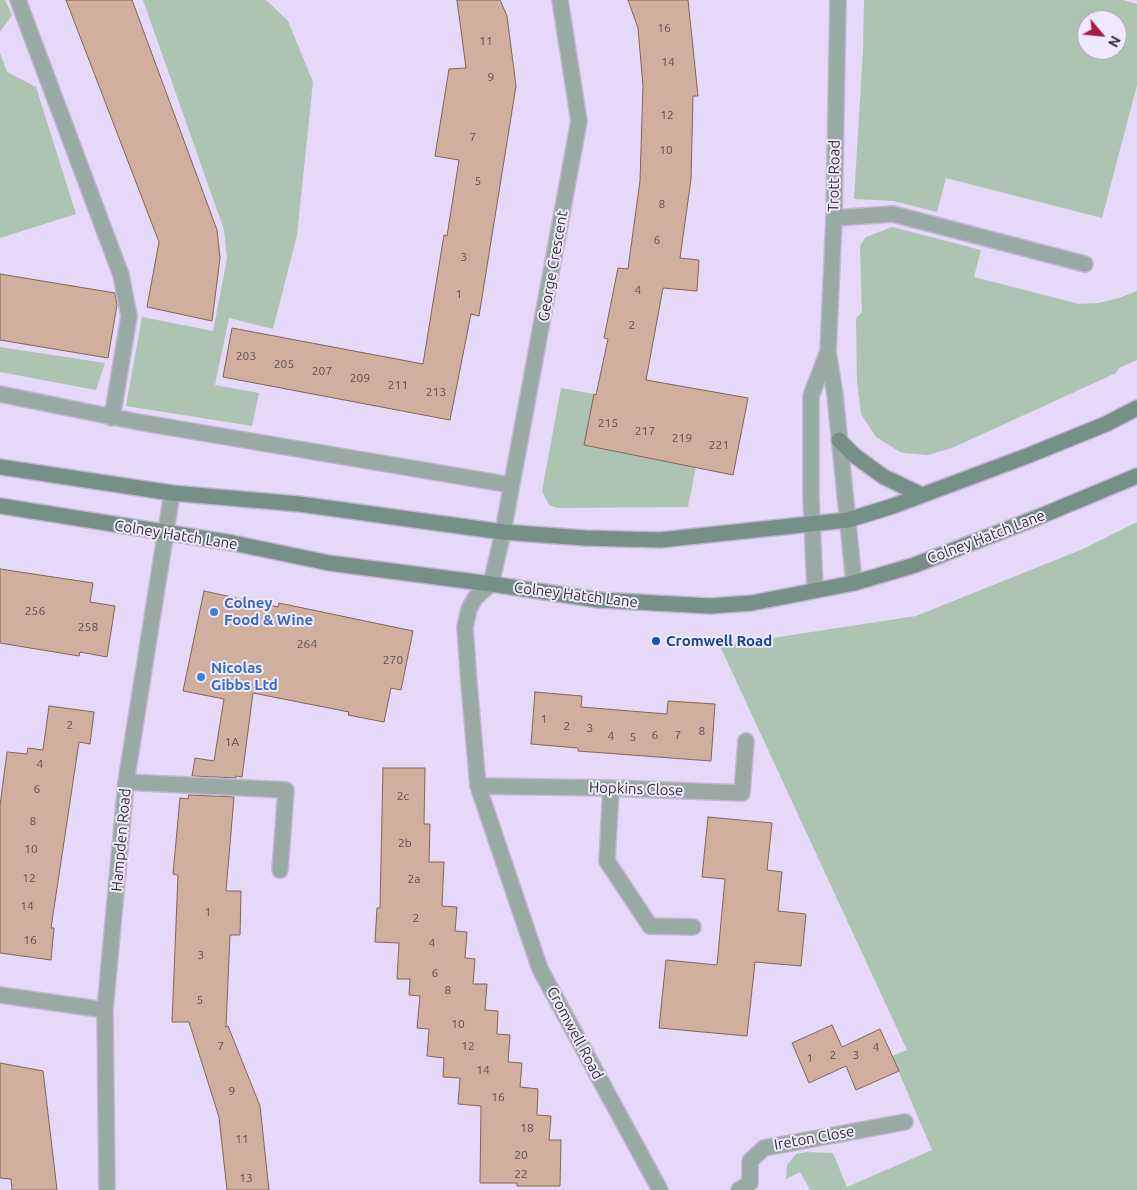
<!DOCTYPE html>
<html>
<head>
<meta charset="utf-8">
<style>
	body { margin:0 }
	#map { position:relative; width:1137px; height:1190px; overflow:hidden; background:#e5d8f8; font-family:Ubuntu,sans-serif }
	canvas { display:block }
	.north { position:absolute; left:1077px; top:10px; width:50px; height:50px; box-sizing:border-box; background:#f0e8fb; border:1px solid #a59eaf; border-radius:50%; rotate:118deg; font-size:14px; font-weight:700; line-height:20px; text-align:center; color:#342f3c }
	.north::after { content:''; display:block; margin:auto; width:18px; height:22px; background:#ac1844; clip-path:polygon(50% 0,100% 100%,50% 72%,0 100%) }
</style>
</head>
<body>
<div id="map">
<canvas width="1137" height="1190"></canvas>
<div class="north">N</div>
</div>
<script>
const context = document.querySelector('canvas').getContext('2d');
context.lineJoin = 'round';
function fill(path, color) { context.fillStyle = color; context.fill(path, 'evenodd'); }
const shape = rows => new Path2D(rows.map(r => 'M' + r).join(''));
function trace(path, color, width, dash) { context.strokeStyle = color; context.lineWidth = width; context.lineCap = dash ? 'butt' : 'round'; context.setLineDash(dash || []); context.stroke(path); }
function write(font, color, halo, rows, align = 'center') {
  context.font = font + ' Ubuntu,sans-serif'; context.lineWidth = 4; context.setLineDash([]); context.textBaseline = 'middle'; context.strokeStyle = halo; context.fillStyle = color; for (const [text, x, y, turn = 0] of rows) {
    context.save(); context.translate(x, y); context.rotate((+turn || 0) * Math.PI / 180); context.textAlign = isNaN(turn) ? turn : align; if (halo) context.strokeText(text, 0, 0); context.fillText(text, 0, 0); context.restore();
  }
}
const green = shape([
	[0,0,5,0,12,15,0,32],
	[143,0,266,0,288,21,313,82,297,235,273,329,229,318,215,385,259,393,252,426,126,406,142,317,213,331,227,259,224,230],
	[864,0,1123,0,1137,4,1137,85,1102,218,946,178,937,212,894,201,854,199,863,50],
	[1087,20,1117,20,1117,50,1087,50],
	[0,53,7,72,36,87,76,214,0,238],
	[892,227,981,250,974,277,1025,290,1079,304,1099,303,1119,298,1137,291,1137,360,1119,368,1116,373,952,448,928,455,902,453,876,437,861,414,857,381,856,318,862,312,860,250,861,244,866,237],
	[0,347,105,363,96,390,0,372],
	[561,388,594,394,585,445,696,467,688,507,557,508,549,505,542,491],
	[1137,522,1137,1190,810,1190,800,1172,786,1179,787,1165,796,1154,807,1152,833,1153,847,1187,932,1150,892,1056,907,1050,720,646,916,616,1083,549]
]);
const building = shape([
	[66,0,132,0,217,230,220,258,212,321,147,307,159,242,66,0],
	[457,0,500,0,507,16,516,86,479,316,471,314,450,420,223,377,232,328,423,364,444,235,447,236,459,160,435,156,449,69,466,68,457,0],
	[628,0,688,0,698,96,693,96,691,179,680,258,699,260,697,291,663,288,646,380,748,398,733,475,584,445,594,394,596,395,608,339,604,338,618,268,628,269,640,181,643,86,638,28,628,0],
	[0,274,115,293,117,305,108,358,0,340,0,274],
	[0,569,93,583,90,602,115,606,107,657,80,652,79,656,0,643,0,569],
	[204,591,278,607,279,603,413,631,401,690,391,688,384,722,348,715,349,712,253,693,242,777,236,776,236,778,192,776,195,758,214,761,224,699,183,691,204,591],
	[535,692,582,696,581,707,667,714,668,701,715,704,711,761,578,751,578,748,531,744,535,692],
	[49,706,94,712,90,744,79,742,51,928,54,928,51,960,0,953,0,806,7,752,27,754,28,748,43,750,49,706],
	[383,768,425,768,424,824,430,824,429,862,444,862,442,906,457,907,455,931,467,932,465,958,475,959,473,984,487,984,485,1010,498,1011,497,1034,510,1035,508,1062,522,1063,520,1087,538,1089,537,1115,551,1116,549,1140,561,1140,560,1186,517,1186,517,1183,480,1183,481,1106,458,1104,460,1078,443,1077,444,1058,427,1056,429,1029,417,1028,420,996,409,995,410,979,397,979,399,943,375,942,377,908,380,908,383,768],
	[189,795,234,797,226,891,241,891,240,935,230,935,226,1027,228,1026,260,1106,269,1190,227,1190,219,1117,189,1022,172,1022,178,875,173,874,180,798,188,799,189,795],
	[708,817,772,823,767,870,782,872,778,911,806,914,801,966,755,962,747,1036,659,1028,666,960,717,965,725,879,702,877,708,817],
	[832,1025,842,1047,880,1029,899,1071,856,1090,846,1066,809,1083,792,1043,832,1025],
	[0,1063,43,1071,57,1190,12,1190,11,1179,0,1178,0,1063]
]);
const service = shape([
	[18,0,121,275,129,316,112,418],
	[834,218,893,214,1085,264],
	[0,394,138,422,511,485],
	[126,782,286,790,280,870],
	[611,788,607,861,650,926,693,927]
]);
const minor = shape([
	[560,0,579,121,503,532,491,584,475,598,469,609,465,627,469,684,478,786,540,969,660,1190],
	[478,786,611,788,742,793,746,741],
	[0,995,105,1010],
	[107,1190,105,1010,126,782,172,493],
	[739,1190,750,1183,750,1161,764,1148,905,1122]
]);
const tertiary = shape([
	[838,0,834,218,828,352,835,395,854,583],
	[815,590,811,497,811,396,827,354]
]);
const secondary = shape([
	[839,440,855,456,884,477,922,495],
	[0,467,172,493,299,504,503,532,585,538,660,540,848,520,893,506,1027,456,1106,424,1137,408],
	[0,506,233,543,329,563,491,584,599,600,710,606,752,603,854,583,915,565,1036,518,1137,476]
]);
const markers = [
	[214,612,5,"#3f7fe0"],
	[656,641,5,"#1a4fb4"],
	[201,677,5,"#3f7fe0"]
];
const numberNames = [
	["16",664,28],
	["11",486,41],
	["14",668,62],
	["9",491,77],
	["12",667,115],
	["7",473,137],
	["10",666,150],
	["5",478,181],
	["8",662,204],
	["6",657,240],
	["3",464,257],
	["4",638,290],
	["1",459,294],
	["2",632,325],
	["203",246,356],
	["205",284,364],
	["207",322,371],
	["209",360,378],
	["211",398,385],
	["213",436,392],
	["215",608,423],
	["217",645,431],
	["219",682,438],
	["221",719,445],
	["256",35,611],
	["258",88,627],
	["264",307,644],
	["270",393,660],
	["1",544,719],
	["2",70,725],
	["2",567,726],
	["3",590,728],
	["8",702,731],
	["6",655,735],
	["7",678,735],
	["4",611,736],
	["5",633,737],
	["1A",232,742],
	["4",40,764],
	["6",37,789],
	["2c",403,796],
	["8",33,821],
	["2b",405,843],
	["10",31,849],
	["12",29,878],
	["2a",414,879],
	["14",27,906],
	["1",208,912],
	["2",416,918],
	["16",30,940],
	["4",432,943],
	["3",201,955],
	["6",435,973],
	["8",448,990],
	["5",200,1000],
	["10",458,1024],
	["7",221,1046],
	["12",468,1046],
	["4",876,1047],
	["2",833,1055],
	["3",856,1055],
	["1",810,1058],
	["14",483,1070],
	["9",232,1091],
	["16",498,1097],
	["18",527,1128],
	["11",242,1139],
	["20",521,1155],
	["22",521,1174],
	["13",246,1178]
];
const streetNames = [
	["Trott Road",834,176,-89],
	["George Crescent",553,266,-80],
	["Colney Hatch Lane",176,535,9],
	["Colney Hatch Lane",986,537,-21],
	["Colney Hatch Lane",576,595,7],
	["Hopkins Close",636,789,2],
	["Hampden Road",121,840,-85],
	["Cromwell Road",575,1033,62],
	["Ireton Close",814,1138,-10]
];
const shopNames = [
	["Colney",224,603],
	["Food & Wine",224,620],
	["Nicolas",211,668],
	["Gibbs Ltd",211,685]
];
const transitNames = [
	["Cromwell Road",666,641]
];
fill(green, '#adc4b2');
fill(building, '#d0af9f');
trace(building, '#836556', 1);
trace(service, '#c2b6d2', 18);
trace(minor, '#c2b6d2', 18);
trace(tertiary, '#c2b6d2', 18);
trace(secondary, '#c2b6d2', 18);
trace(service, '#99a9a4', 15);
trace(minor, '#99a9a4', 15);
trace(tertiary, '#99a9a4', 15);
trace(secondary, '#768f87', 15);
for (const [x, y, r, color] of markers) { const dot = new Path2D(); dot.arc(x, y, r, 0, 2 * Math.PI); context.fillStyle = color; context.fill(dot); trace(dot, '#f0e8fb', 2); }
write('12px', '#5b4f55', null, numberNames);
write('15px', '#342f3c', '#f0e8fb', streetNames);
write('bold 15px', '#366cbe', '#f0e8fb', shopNames, 'left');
write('bold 15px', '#164399', '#f0e8fb', transitNames, 'left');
</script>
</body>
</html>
